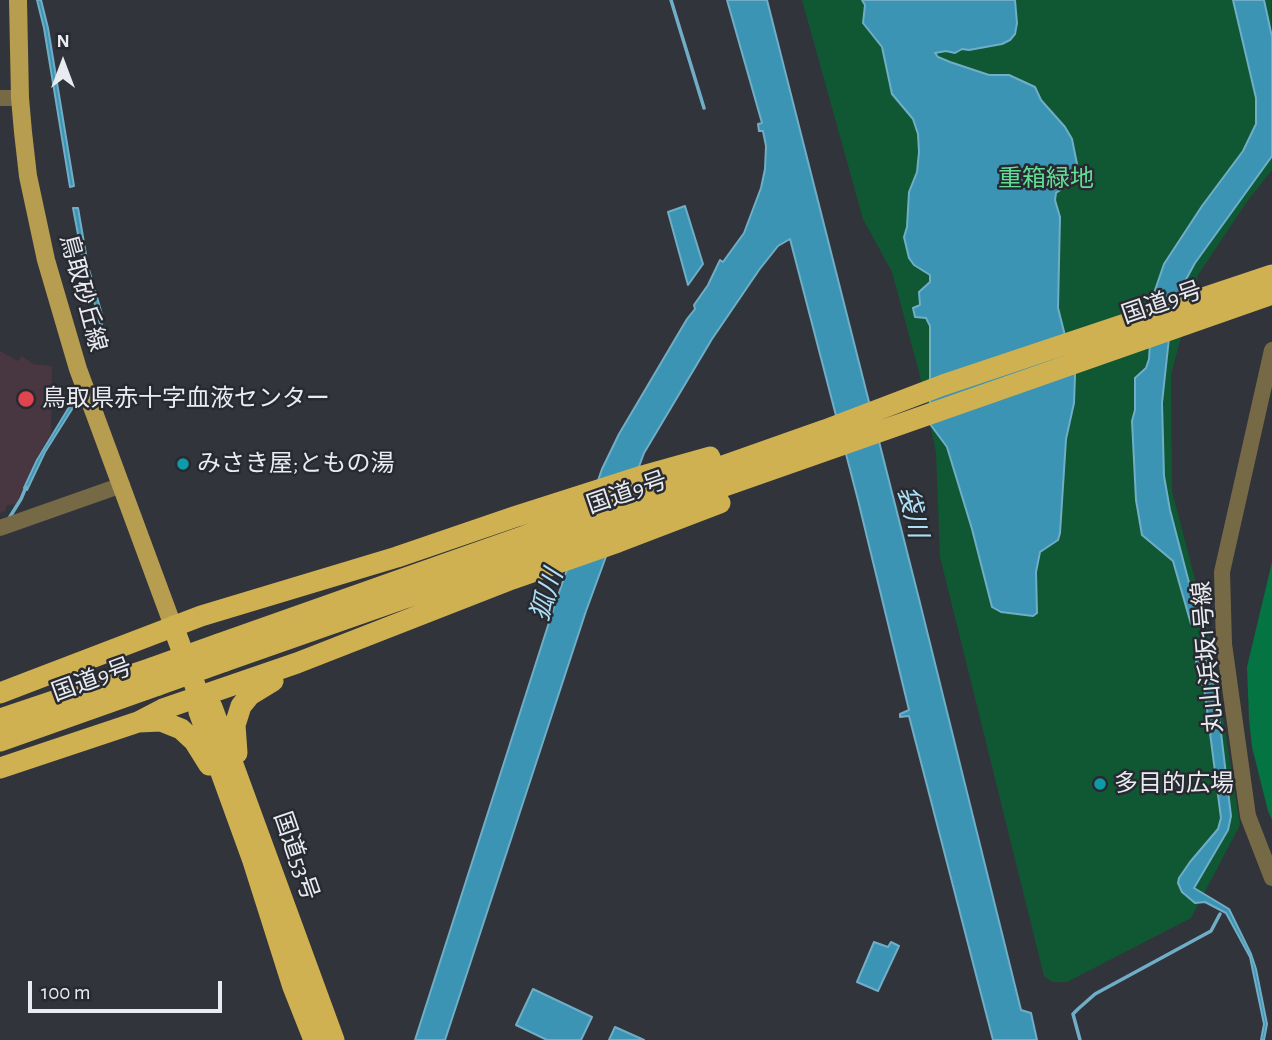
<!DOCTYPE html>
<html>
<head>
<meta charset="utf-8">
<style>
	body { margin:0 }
	#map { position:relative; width:1272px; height:1040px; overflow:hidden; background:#32343b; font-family:"Alegreya Sans",sans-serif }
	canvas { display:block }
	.north { position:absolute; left:28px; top:28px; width:70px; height:70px; -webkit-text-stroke:5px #282a31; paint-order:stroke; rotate:0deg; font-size:19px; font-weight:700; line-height:28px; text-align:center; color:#e9ebf0 }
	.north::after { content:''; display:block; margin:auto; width:24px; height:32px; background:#e9ebf0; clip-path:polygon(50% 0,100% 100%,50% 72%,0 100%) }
	.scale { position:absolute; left:28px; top:981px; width:194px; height:32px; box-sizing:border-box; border:4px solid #e9ebf0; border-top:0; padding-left:9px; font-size:21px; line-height:24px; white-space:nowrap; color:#e9ebf0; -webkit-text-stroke:5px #282a31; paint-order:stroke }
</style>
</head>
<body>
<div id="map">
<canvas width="1272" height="1040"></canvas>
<div class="north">N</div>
<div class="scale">100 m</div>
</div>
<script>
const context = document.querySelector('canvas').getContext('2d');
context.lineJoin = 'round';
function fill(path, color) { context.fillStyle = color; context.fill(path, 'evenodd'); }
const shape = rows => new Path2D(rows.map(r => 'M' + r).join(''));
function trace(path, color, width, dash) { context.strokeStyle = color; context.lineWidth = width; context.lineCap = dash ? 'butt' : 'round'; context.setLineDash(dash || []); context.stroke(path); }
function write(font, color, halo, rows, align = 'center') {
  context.font = font + ' "Alegreya Sans","Noto Sans JP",sans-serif'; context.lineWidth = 5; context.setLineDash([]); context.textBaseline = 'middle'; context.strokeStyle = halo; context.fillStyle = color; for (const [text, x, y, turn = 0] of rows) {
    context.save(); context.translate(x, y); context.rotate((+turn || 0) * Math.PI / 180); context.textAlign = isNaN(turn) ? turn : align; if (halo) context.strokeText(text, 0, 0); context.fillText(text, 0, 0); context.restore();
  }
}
const medical = shape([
	[0,351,18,361,22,356,33,364,52,366,51,433,36,459,16,504,7,505,5,511,0,513]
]);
const green = shape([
	[802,0,1271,0,1272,170,1248,200,1198,275,1171,374,1172,491,1211,641,1240,825,1191,918,1067,982,1052,982,1044,976,940,557,936,452,919,372,892,272,863,219]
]);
const forest = shape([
	[1272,562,1272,820,1268,811,1252,747,1249,719,1247,667]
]);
const water = shape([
	[37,0,41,0,48,28,74,186,70,187,44,28,37,0],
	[727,0,767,0,919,599,1021,1010,1031,1013,1037,1040,993,1040,909,716,900,717,900,714,909,710,858,500,790,239,778,246,759,270,712,339,644,453,586,611,445,1040,415,1040,553,610,602,469,619,434,687,319,695,309,694,305,708,285,720,260,723,262,744,233,761,188,765,169,766,146,763,131,759,131,758,124,762,123,727,0],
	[862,0,1015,0,1017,23,1015,34,1010,40,1002,44,969,50,962,49,955,53,946,51,935,53,938,57,950,62,989,75,1009,75,1035,87,1041,100,1065,127,1072,139,1077,164,1076,179,1056,193,1055,200,1060,217,1058,308,1075,375,1074,403,1066,439,1060,533,1058,540,1040,552,1036,572,1037,613,1033,616,1001,612,992,607,972,529,947,447,930,424,930,326,926,318,915,317,913,308,920,305,919,292,930,282,930,275,914,265,909,258,904,237,907,227,909,192,917,172,919,152,918,134,913,119,892,94,882,47,863,23,865,5,862,0],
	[1233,0,1264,0,1272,37,1272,156,1195,263,1178,294,1169,338,1162,403,1164,476,1170,510,1199,621,1191,624,1173,561,1142,535,1136,500,1132,421,1135,410,1135,378,1146,368,1149,359,1153,296,1164,264,1202,206,1243,151,1256,124,1256,98,1233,0],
	[685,206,703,264,688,285,668,212,685,206],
	[73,208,78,208,88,266,103,318,99,343,95,343,100,325,98,315,84,266,73,208],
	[71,404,74,406,45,452,27,490,24,488,37,460,71,404],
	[1209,660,1219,716,1231,816,1228,830,1194,888,1229,909,1251,954,1256,969,1267,1024,1264,1040,1261,1040,1264,1024,1250,957,1226,913,1205,902,1195,903,1182,892,1178,883,1179,878,1190,862,1218,829,1221,818,1205,694,1196,661,1209,660],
	[874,942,888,947,891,942,899,946,878,991,857,982,874,942],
	[533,989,592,1017,581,1040,547,1040,516,1025,533,989],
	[615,1027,644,1040,609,1040,615,1027]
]);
const stream = shape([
	[671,0,704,108],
	[8,520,21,499,26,487],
	[1080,1040,1073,1014,1078,1009,1095,994,1211,931,1220,914]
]);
const minor = shape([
	[0,98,20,98],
	[1272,350,1222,572,1224,644,1248,816,1272,878],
	[0,528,122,485]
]);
const major = shape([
	[18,0,20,98,23,132,28,176,46,260,78,369,173,626]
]);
const highway = shape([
	[173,626,199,696,199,712,253,861,293,987,314,1040],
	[219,644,825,430,943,385,1272,275],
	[225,661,1272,294],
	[0,693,201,616,397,557,514,517,642,476,710,457],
	[199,696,212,707,334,1040],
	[0,719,152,668],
	[138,722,161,721,181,729,194,741,209,765],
	[0,741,158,685],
	[237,753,235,725,241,706,250,695,273,681],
	[0,768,138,722,163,709,297,663,512,579,618,542,720,503]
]);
const highwayBridge = shape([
	[152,668,219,644],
	[158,685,225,661]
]);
const markers = [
	[26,399,9,"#e0444e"],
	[183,464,7,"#0f9aa8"],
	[1100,784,7,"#0f9aa8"]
];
const parkNames = [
	["重箱緑地",1046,179]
];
const streetNames = [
	["鳥取砂丘線",83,293,75],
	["国道9号",1162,303,-19],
	["国道9号",627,493,-19],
	["丸山浜坂1号線",1208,657,-95],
	["国道9号",92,680,-20],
	["国道53号",296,856,71]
];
const poiNames = [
	["鳥取県赤十字血液センター",42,399],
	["みさき屋;ともの湯",197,464],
	["多目的広場",1114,784]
];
const waterNames = [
	["袋川",912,512,76],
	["狐川",547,595,-72]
];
fill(medical, '#483640');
fill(green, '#105833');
fill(forest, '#037442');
fill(water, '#3b94b4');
trace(water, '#6faec6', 2);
trace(stream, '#6faec6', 3.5);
trace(minor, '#766a46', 16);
trace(major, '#b79d4f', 18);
trace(highway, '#d0b151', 21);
trace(highwayBridge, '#d0b151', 21);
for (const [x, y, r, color] of markers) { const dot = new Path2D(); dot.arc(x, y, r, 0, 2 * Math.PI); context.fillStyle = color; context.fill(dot); trace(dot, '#282a31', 2.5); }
write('24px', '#63dd96', '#282a31', parkNames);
write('24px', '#e9ebf0', '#282a31', streetNames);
write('24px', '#e9ebf0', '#282a31', poiNames, 'left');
write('italic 26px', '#ade0f5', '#282a31', waterNames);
</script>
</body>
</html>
